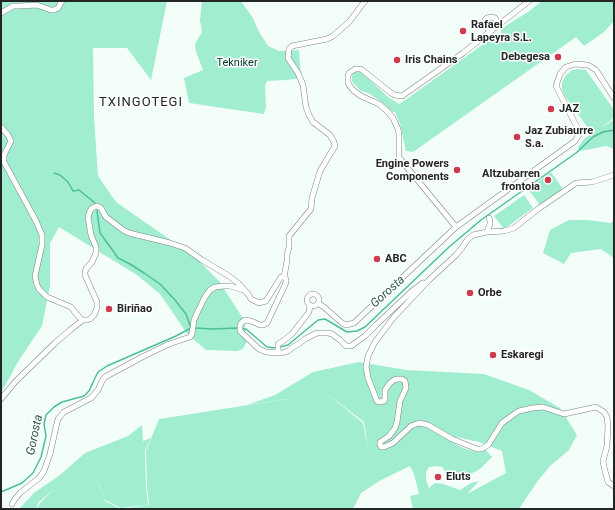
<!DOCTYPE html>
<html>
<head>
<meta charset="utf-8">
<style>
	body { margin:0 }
	#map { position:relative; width:615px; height:510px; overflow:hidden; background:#f4fef9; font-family:Roboto,sans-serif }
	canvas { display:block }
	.frame { position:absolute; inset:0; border:2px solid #222625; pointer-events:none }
</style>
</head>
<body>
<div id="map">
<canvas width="615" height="510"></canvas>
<div class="frame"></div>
</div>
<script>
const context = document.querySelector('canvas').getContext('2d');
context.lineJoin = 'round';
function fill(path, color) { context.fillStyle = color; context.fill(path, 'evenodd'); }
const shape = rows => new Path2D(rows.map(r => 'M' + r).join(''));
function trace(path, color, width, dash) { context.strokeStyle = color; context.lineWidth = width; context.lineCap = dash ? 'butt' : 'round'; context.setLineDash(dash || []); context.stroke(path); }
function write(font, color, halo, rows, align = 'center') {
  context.font = font + ' Roboto,sans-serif'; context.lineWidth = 3; context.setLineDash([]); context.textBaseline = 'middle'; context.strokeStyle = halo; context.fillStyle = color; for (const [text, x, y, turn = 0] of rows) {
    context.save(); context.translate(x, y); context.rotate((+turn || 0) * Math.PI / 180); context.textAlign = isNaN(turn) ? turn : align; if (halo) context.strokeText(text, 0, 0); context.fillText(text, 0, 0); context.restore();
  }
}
const green = shape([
	[1,1,167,1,151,80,127,48,93,48,94,118,98,176,116,202,195,257,219,281,244,320,247,341,243,349,237,351,206,350,188,335,160,294,137,275,59,227,50,243,50,286,42,326,19,360,1,393],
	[202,1,241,1,253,18,259,32,268,46,279,51,299,50,301,78,286,80,267,81,265,86,266,107,264,114,189,103,184,78,203,70,196,52,195,44,202,32,200,20],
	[542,1,614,1,614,21,604,32,584,46,576,37,413,152,406,151,400,124,395,112,393,112,379,100,368,93,361,91,355,85,352,81,352,76,355,72,361,72,388,97,399,104,401,103,492,38,501,34,501,30,507,25,528,12],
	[579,69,586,70,614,110,614,118,602,127,614,120,614,149,606,146,580,151,578,147,585,138,596,131,588,128,564,95,562,89,562,82,566,75,572,70],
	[551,172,563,189,540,205,528,189],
	[524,195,533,208,504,229,494,216],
	[569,220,588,220,610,223,614,221,614,258,601,249,571,253,564,264,543,253,550,230],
	[359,362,406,370,484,374,529,390,560,408,577,435,569,450,550,466,537,482,519,509,413,509,410,496,419,494,414,474,410,466,381,480,361,493,353,509,37,509,40,503,54,489,72,466,90,461,105,501,121,509,149,505,147,487,146,451,159,419,326,393,363,423,368,449,364,422,326,393,247,405,275,395,313,372],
	[456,437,479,442,502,451,506,473,467,494,479,481,471,483,460,490,443,484,435,483,429,488,426,480,426,472,429,467,437,466,442,467,447,474,454,477,467,476,480,469,492,457,485,449,480,452,476,452,463,448,452,442],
	[142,425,143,441,151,438,145,451,146,487,148,505,121,508,105,500,90,461,72,466,54,489,39,502,36,509,19,509,34,493,60,475,85,453,128,436]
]);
const stream = shape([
	[54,173,60,175,68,182,73,191,79,190,95,203],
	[195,328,213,329,236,328,246,329,267,347,276,348],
	[280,347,288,345,318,320,325,319,347,332,357,331,365,327,449,247,481,220,576,153,593,137,603,132,614,130],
	[1,492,22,483,33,473,41,457,46,436,44,424,46,415,54,407,62,402,84,396,89,391,95,378,98,372,107,366,176,336,191,328,186,314,175,300,160,284,144,273,130,264,118,258,111,248,100,233,97,211]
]);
const minor = shape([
	[1,13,13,6,20,6,37,5,51,10,54,10,58,8,62,1],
	[490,32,484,24,485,20,487,18,491,17,495,18,499,25],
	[1,127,8,135,11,141,4,155,4,162,36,221,42,235,42,245,35,276,37,285,39,289,47,297,71,307,74,311,80,318,83,320,87,320,90,319,94,315,97,308,97,302,85,275,85,272,86,269,92,262,96,253,96,247,91,235,88,217,90,211,92,208,97,206,101,208,106,217,123,230,129,233,170,243,185,248,202,260,229,276,238,283,248,294,251,299,259,303,266,301,281,277,284,277,286,279,286,282,285,285,267,323,263,325,260,325,251,321,245,320,241,323,240,326,240,331,242,333,259,349,266,352,278,353,278,344,283,341,292,334,309,312,310,305],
	[489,218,490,221,490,224,487,232,473,235,467,240,462,248,455,256,429,280,394,317,375,342,368,356,366,367,368,378,377,401,379,402,384,401,385,399,385,390,390,383,394,380,398,379,402,379,405,381,406,388,400,401,397,422,395,428,389,436,380,442,380,444,381,447,384,447,393,443,411,426,419,423,428,425,452,439,477,449,481,449,488,445,502,423,513,415,519,411,532,408,543,407,564,414,596,407,604,412,607,417,608,426,607,446,603,461,604,467,608,482,614,486],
	[456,227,401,160,399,157,399,134,398,129,393,118,387,111,379,104,361,96,354,91,349,85,348,82,348,76,349,73,355,69,361,69,391,93,395,95,402,96,463,53,529,1],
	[487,232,504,231,514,228,538,209,576,183,592,182,614,175],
	[284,277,287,261,287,255,289,247,289,236,311,209,312,198,320,171,335,146,334,142,330,135,313,122,309,115,306,107,303,85,298,73,288,58,289,49,292,46,327,39,333,36,349,22,365,1],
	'307 300a6 6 0 1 1 12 0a6 6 0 1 1-12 0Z',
	[318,303,325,308,342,323,346,325,354,323,456,227,575,141,580,133,556,86,560,74,566,67,575,64,588,65,596,70,614,98],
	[278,353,282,353,288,351,293,347,300,343,305,339,317,333,328,333,332,334,340,340,346,346,351,346,365,336,376,325,412,291,423,283],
	[1,399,15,382,55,343,70,330,83,320],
	[12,504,15,499,20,493,39,478,44,471,50,454,56,427,58,419,64,412,91,398,98,390,102,381,105,377,144,356,169,344,190,337,192,334,194,320,197,313,205,297,210,290,215,287,224,286,230,286,243,290]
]);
const markers = [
	[463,31,4,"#cc3c4d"],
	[558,57,4,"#cc3c4d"],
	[397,60,4,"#cc3c4d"],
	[551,109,4,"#cc3c4d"],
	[517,137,4,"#cc3c4d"],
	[457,170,4,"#cc3c4d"],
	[548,180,4,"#cc3c4d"],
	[377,259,4,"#cc3c4d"],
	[470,293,4,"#cc3c4d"],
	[109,309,4,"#cc3c4d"],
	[493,355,4,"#cc3c4d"],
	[438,477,4,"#cc3c4d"]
];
const poiNames = [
	["Rafael",471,25],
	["Lapeyra S.L.",471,38],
	["Debegesa",550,57,"right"],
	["Iris Chains",405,60],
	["JAZ",559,109],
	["Jaz Zubiaurre",525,131],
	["S.a.",525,144],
	["Engine Powers",449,164,"right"],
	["Components",449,177,"right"],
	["Altzubarren",540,174,"right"],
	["frontoia",540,187,"right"],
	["ABC",385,259],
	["Orbe",478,293],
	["Biriñao",117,309],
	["Eskaregi",501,355],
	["Eluts",446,477]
];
const parkNames = [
	["Tekniker",237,63]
];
const waterNames = [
	["Gorosta",388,292,-42],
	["Gorosta",35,435,-78]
];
const quarterNames = [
	["TXINGOTEGI",141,103]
];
fill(green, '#a1edd0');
trace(stream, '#4cbf9a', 1.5);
trace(minor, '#7b8480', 6);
trace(minor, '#fff', 5);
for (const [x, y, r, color] of markers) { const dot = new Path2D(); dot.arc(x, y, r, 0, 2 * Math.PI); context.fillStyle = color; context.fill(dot); trace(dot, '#fff', 1.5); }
write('bold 11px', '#222625', '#fff', poiNames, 'left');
write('11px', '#013628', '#fff', parkNames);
write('italic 12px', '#2a5a49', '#fff', waterNames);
context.letterSpacing = '1px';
write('13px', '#222625', '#fff', quarterNames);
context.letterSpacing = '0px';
</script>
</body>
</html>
